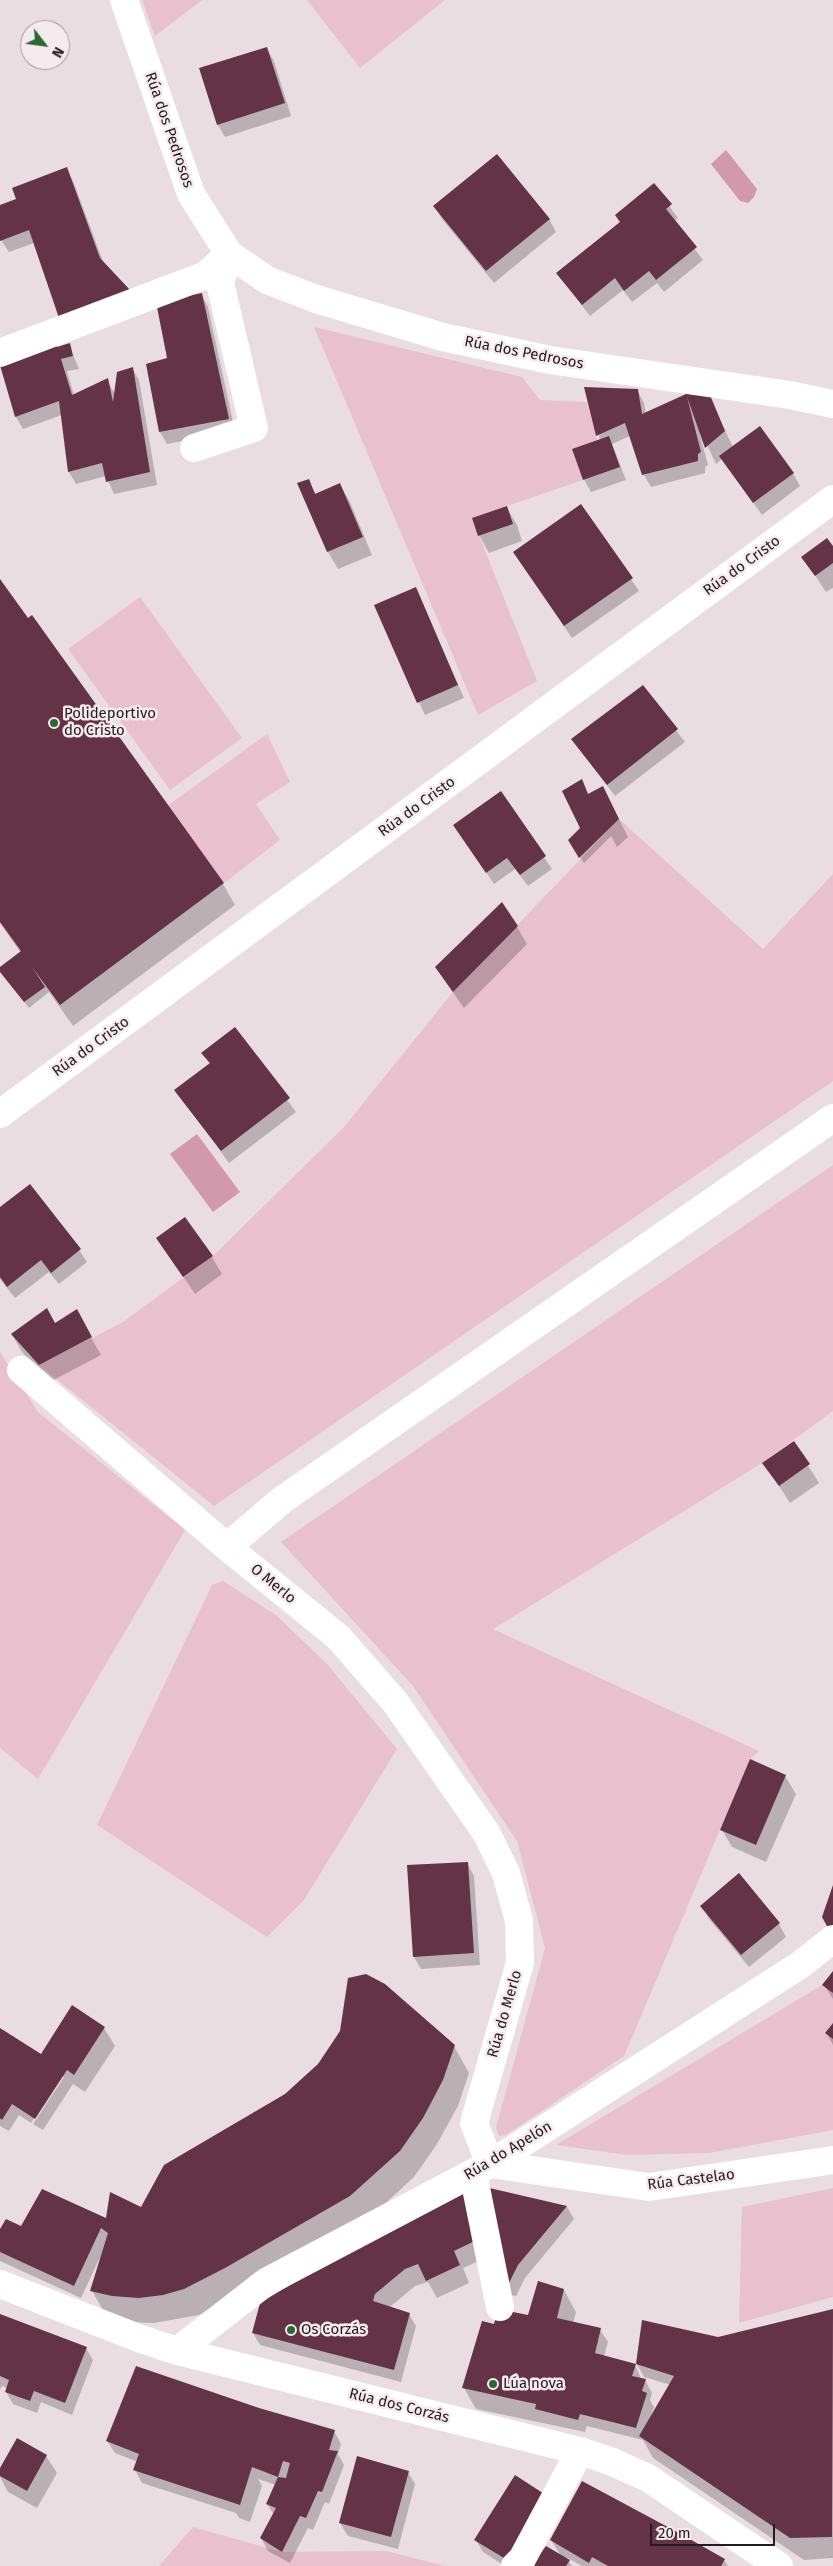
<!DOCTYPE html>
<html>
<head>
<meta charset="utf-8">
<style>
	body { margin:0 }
	#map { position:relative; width:833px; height:2566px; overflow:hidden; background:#e9dde1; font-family:"Fira Sans",sans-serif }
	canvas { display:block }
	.north { position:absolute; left:20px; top:20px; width:50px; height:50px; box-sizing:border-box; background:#f6eaee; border:1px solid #a1989b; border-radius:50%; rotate:120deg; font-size:14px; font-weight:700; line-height:20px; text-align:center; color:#211d1e }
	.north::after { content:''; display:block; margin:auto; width:18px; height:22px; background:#296932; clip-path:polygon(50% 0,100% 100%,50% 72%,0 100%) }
	.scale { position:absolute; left:650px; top:2524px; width:125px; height:22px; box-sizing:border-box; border:2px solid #211d1e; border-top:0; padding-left:6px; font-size:15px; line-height:18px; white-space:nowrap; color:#211d1e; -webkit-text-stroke:4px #f6eaee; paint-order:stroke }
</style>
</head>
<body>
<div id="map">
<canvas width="833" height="2566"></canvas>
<div class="north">N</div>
<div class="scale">20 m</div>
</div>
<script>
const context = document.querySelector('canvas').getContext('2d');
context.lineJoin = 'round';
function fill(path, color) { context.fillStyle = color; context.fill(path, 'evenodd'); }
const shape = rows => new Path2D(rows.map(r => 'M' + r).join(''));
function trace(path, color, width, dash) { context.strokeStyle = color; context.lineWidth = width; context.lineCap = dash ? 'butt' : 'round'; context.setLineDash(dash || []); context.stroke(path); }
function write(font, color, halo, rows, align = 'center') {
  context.font = font + ' "Fira Sans",sans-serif'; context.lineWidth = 5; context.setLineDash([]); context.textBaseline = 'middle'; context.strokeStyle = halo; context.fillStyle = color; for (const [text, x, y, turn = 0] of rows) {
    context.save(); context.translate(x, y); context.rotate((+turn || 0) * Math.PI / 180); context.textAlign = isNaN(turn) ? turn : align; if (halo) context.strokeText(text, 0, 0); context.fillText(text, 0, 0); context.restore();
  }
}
const green = shape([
	[142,0,202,0,155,36],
	[307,0,445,0,360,68],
	[314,327,522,377,540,400,587,402,597,440,572,449,583,480,472,518,537,681,478,715],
	[140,597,242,738,170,790,68,649],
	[267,734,290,782,256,804,280,840,224,883,167,806],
	[619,819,763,949,833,874,833,1081,214,1506,39,1365,123,1322,213,1256,344,1127,453,992],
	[833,1165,833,1411,762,1463,493,1629,759,1751,750,1759,624,2056,506,2135,499,2136,496,2128,545,1948,517,1841,413,1686,281,1542],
	[0,1352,38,1412,185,1530,38,1779,0,1748],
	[223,1581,276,1615,327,1664,397,1749,304,1900,267,1937,97,1825,212,1585],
	[822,1985,833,1993,833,2023,825,2033,833,2039,833,2130,709,2153,627,2155,556,2145],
	[833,2188,833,2297,739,2323,742,2207],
	[193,2527,282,2552,386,2551,445,2566,159,2566]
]);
const water = shape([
	[726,150,757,189,754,197,748,203,740,201,711,164],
	[197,1134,240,1192,213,1212,170,1154]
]);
const shadow = shape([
	[267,49,274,61,291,116,225,137,218,125],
	[66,169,73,181,104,264,34,243,9,252,1,240,0,206,18,200],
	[654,185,678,218,674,221,703,260,664,292,657,283,632,302,623,290,590,316,557,273,621,223],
	[435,207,549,219,556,232,494,283,442,219],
	[201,294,208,307,235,431,167,444,160,432,148,365,168,359],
	[69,345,79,369,67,371,74,395,107,380,115,394,132,368,139,380,157,485,114,494,106,476,76,484,69,472,62,415,23,429,16,417,0,366],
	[586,388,637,390,644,403,646,414,686,395,709,397,733,447,793,473,800,486,762,515,722,459,716,464,702,434,700,435,708,465,705,467,705,473,651,487,644,475,630,436,612,444,626,480,591,492,584,479,600,440],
	[308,481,316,494,340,485,350,502,372,555,338,569,328,552,299,484],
	[581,506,639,591,572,638,522,564],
	[507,508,517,525,522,541,489,553,479,535],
	[833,548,833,588,826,592,803,557],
	[0,581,223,884,235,905,73,1026,49,992,29,1008,0,971,0,968,21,953,0,923],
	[415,588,464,698,425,715,375,606],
	[642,687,685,742,615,796,573,740],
	[585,787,588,795,603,788,628,837,617,847,611,836,584,863,573,846,582,828],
	[501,793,552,869,528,886,515,869,494,884,454,825],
	[517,927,527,944,464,1008,436,968],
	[235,1028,296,1112,229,1163,176,1090,210,1065,203,1053],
	[0,1209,79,1250,87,1262,59,1284,49,1272,15,1298,0,1279],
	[157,1238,212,1257,222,1274,195,1294],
	[76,1311,101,1355,50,1382,22,1352,12,1335,55,1324],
	[794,1443,819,1483,790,1503,764,1463],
	[785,1776,796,1794,766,1862,732,1847,722,1830],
	[467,1863,474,1876,480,1965,421,1969,414,1957],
	[739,1875,779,1924,786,1937,749,1967,709,1919,702,1906],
	[833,1973,833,1999,824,1985],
	[833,2025,833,2045,826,2033],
	[104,2028,115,2046,85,2092,73,2084,43,2130,33,2124,64,2077,61,2077,31,2123,19,2115,9,2131,0,2126,0,2030,44,2057],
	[454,2046,469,2073,458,2106,437,2144,414,2177,365,2222,331,2243,199,2315,154,2323,127,2322,107,2317,92,2291,100,2257,81,2298,0,2261,0,2232,22,2227,107,2220,141,2208],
	[486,2188,567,2207,574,2219,525,2278,516,2296,509,2295,495,2254,463,2268,469,2283,437,2298,428,2282,415,2286,390,2307,409,2314,416,2326,401,2382,260,2345,253,2333],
	[564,2290,576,2312,573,2323,600,2330,608,2342,604,2356,635,2365,642,2380,645,2380,652,2393,650,2400,654,2407,650,2418,671,2385,644,2377,637,2364,717,2338,833,2310,833,2558,804,2560,653,2458,643,2440,587,2426,585,2432,476,2409,464,2388,494,2325,529,2317],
	[0,2315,86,2348,93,2360,72,2415,41,2402,37,2413,13,2404,6,2392,7,2388,2,2386,0,2390],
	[259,2409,334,2431,341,2444,338,2454,344,2465,329,2504,325,2502,313,2530,308,2528,290,2563,268,2551,261,2538,274,2515,267,2504,276,2485,258,2479,262,2486,250,2522,239,2518,236,2513,142,2483,135,2470,138,2462,115,2453,107,2441],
	[46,2456,57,2473,37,2508,8,2492,0,2477,0,2471],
	[408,2472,415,2484,398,2549,348,2536,340,2523],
	[515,2477,505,2566,483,2552,476,2540],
	[551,2540,724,2560,728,2566,582,2566,566,2557,572,2566,532,2566,561,2556]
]);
const building = shape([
	[267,47,285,103,217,125,199,68],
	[497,154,550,219,486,271,433,206],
	[67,167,100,258,131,291,59,318,29,230,0,241,0,205,16,199,12,188],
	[654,183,672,204,666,209,697,247,656,280,649,271,624,291,615,278,582,305,556,273,620,222,615,215],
	[202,293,229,419,159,432,146,364,167,358,156,302],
	[54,339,57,347,70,343,73,356,61,359,72,395,108,378,113,402,117,372,133,367,150,472,106,482,102,463,68,472,59,401,15,417,0,365],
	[584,387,638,389,642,414,686,394,710,395,725,431,705,448,687,397,701,452,698,454,698,461,642,475,625,423,596,436],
	[760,426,794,473,753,503,719,456],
	[609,436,620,467,583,480,572,449],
	[309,479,315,494,340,483,363,537,327,552,297,483],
	[581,504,633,578,564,626,513,552],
	[507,506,513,524,478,536,472,518],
	[827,538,833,546,833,563,815,576,801,557],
	[0,579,28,618,32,615,224,883,60,1005,32,967,45,987,24,1002,0,972,0,967,21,951,0,922],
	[416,587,458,685,417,703,374,605],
	[643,685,678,729,607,785,571,739],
	[582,779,588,794,603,786,619,819,579,858,568,840,580,828,562,791],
	[501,791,546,856,520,875,507,858,486,873,453,825],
	[502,902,518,926,453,992,435,967],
	[235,1027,290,1098,221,1151,174,1090,210,1063,201,1053],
	[30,1184,81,1249,51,1273,41,1260,7,1287,0,1277,0,1207],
	[185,1217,213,1256,183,1277,156,1238],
	[47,1308,55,1323,77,1309,92,1337,39,1365,11,1334],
	[794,1441,810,1464,779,1486,762,1463],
	[750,1759,786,1775,756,1845,720,1830],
	[468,1862,474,1953,413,1957,407,1865],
	[739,1873,780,1923,741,1955,700,1906],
	[833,1885,833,1925,828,1928,822,1917],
	[833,1971,833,1993,822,1985],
	[366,1974,385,1984,455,2045,443,2080,423,2118,400,2151,350,2196,225,2268,184,2289,163,2295,139,2298,112,2296,90,2291,108,2233,101,2228,74,2286,0,2252,0,2229,6,2219,21,2226,42,2189,106,2218,110,2192,141,2207,164,2165,285,2094,318,2064,340,2031,348,1978],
	[72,2005,105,2027,74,2075,67,2070,35,2119,12,2104,2,2120,0,2118,0,2028,41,2054],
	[833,2023,833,2039,825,2033],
	[471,2185,483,2237,454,2251,460,2265,426,2281,418,2264,405,2269,375,2294,373,2301,410,2313,394,2370,252,2333,260,2303,310,2273],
	[485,2187,567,2206,518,2265,509,2283],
	[538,2281,564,2289,557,2318,601,2328,595,2353,636,2364,642,2320,718,2337,833,2309,832,2537,790,2538,639,2436,674,2376,636,2364,632,2376,646,2379,642,2391,647,2393,636,2428,580,2414,578,2420,535,2409,536,2404,462,2388,482,2321,494,2324,498,2309,528,2315],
	[0,2314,87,2347,65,2403,34,2391,30,2401,5,2392,9,2380,0,2376],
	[136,2366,259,2408,335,2430,329,2450,338,2451,322,2492,318,2491,306,2518,300,2516,282,2552,260,2538,276,2508,266,2504,278,2477,286,2478,290,2463,283,2461,278,2477,252,2467,240,2505,133,2470,139,2454,106,2441],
	[17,2438,47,2455,27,2491,0,2476,0,2468],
	[357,2456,409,2471,391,2537,339,2523],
	[515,2475,549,2497,509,2561,474,2540],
	[582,2481,679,2533,725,2559,721,2566,608,2566,592,2557,589,2563,550,2540],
	[546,2546,570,2560,566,2566,531,2566]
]);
const minor = shape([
	[124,0,191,194,229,254,267,280,316,299,443,337,550,360,790,395,833,404],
	[0,353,206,275,229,254],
	[194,448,254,428,220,283,229,254],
	[0,1114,833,499],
	[21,1370,227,1547,338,1637,395,1702,487,1834,506,1873,519,1921,520,1963,474,2123,490,2164],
	[227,1547,282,1500,833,1118],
	[490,2164,649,2187,833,2160],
	[473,2173,500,2307],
	[0,2284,141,2339,177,2351,580,2451,610,2461,648,2478,779,2566],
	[177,2351,266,2282,490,2164,800,1965,833,1939],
	[515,2566,522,2559,580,2451]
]);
const markers = [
	[54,723,5,"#296932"],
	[291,2330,5,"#296932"],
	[493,2384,5,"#296932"]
];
const streetNames = [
	["Rúa dos Pedrosos",169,130,71],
	["Rúa dos Pedrosos",524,353,11],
	["Rúa do Cristo",742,566,-36],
	["Rúa do Cristo",417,807,-36],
	["Rúa do Cristo",91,1047,-36],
	["O Merlo",273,1584,39],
	["Rúa do Merlo",505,2014,-74],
	["Rúa do Apelón",508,2151,-31],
	["Rúa Castelao",691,2180,-7],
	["Rúa dos Corzás",399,2406,14]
];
const poiNames = [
	["Polideportivo",64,714],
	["do Cristo",64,731],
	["Os Corzás",301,2330],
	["Lúa nova",503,2384]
];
fill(green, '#e9c0ce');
fill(water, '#d298ac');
fill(shadow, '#0003');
fill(building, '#643346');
trace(minor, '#fff', 28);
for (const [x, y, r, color] of markers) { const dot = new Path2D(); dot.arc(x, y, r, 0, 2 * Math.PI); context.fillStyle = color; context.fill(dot); trace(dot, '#f6eaee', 2); }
write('15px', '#211d1e', '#f6eaee', streetNames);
write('15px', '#211d1e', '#f6eaee', poiNames, 'left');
</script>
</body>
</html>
